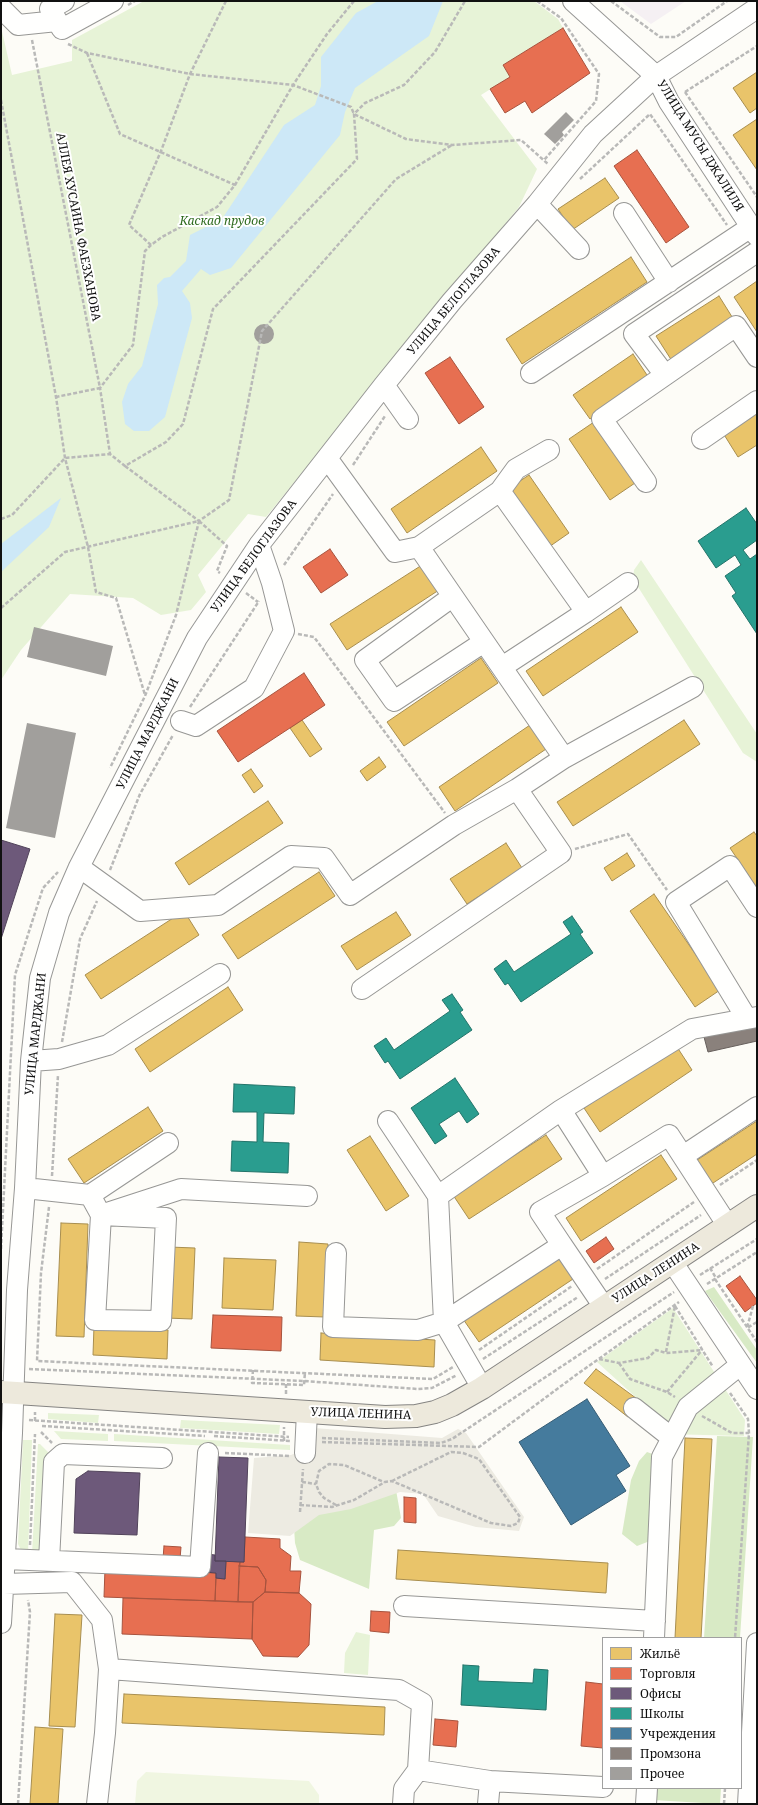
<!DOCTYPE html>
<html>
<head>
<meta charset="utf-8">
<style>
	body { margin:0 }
	#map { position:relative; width:758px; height:1805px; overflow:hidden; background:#fdfcf7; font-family:"Noto Serif",serif }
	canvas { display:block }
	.frame { position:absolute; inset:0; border:2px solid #111; pointer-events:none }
	.legend { position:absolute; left:602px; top:1637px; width:140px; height:152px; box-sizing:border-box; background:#fff; border:1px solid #a0a0a0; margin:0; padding:5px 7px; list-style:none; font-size:12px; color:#111 }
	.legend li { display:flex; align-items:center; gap:8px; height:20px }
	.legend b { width:20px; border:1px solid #a0a0a0 }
</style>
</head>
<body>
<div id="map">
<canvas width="758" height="1805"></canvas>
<div class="frame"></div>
<ul class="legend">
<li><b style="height:11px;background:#e9c46a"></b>Жильё</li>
<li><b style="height:11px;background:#e76f51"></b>Торговля</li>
<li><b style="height:11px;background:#6d597a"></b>Офисы</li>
<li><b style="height:11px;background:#2a9d8f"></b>Школы</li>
<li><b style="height:11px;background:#457b9d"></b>Учреждения</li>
<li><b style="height:11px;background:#8a817c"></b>Промзона</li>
<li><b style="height:11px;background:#a19f9c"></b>Прочее</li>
</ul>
</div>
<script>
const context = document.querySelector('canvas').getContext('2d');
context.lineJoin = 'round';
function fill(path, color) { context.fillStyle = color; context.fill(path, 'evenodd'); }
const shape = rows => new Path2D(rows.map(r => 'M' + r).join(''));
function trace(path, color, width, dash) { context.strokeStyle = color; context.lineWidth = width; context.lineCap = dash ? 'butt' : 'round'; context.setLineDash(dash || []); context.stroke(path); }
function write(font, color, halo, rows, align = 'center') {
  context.font = font + ' "Noto Serif",serif'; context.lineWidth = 4; context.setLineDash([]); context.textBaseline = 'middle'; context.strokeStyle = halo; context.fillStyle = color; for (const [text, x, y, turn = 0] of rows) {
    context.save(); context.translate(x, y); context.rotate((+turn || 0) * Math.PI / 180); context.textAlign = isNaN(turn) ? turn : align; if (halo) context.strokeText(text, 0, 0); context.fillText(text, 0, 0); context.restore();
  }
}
const industrial = shape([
	[620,1,686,1,651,24]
]);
const green = shape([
	[144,1,534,1,558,19,563,28,503,65,510,77,481,95,537,169,519,207,266,517,248,514,198,575,206,592,191,610,161,615,133,598,70,594,21,650,1,680,1,27,12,75,72,61,72,40],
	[641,560,757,734,757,762,743,753,633,579,634,570],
	[673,1308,745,1420,744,1436,665,1434,640,1401,597,1362],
	[48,1413,99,1415,98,1423,48,1419],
	[181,1420,280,1425,279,1434,180,1428],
	[54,1431,108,1434,108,1441,61,1439],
	[114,1434,290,1445,290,1450,114,1441],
	[23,1440,32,1440,28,1554,21,1550,18,1544],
	[38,1444,40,1444,49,1453,42,1546,40,1552,32,1554],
	[356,1632,370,1635,368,1675,344,1673,345,1653]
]);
const forest = shape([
	[714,1287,757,1350,757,1363,705,1291],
	[717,1436,753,1437,740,1638,704,1638],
	[647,1452,658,1456,655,1539,637,1546,622,1534,631,1480,639,1461],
	[396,1490,401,1518,394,1526,374,1530,369,1589,300,1560,295,1543,293,1511],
	[654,1788,721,1788,720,1804,653,1800]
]);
const pitch = shape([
	[146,1772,309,1781,319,1795,319,1804,135,1804,137,1781]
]);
const plaza = shape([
	[314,1428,442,1438,458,1429,466,1433,524,1517,519,1531,476,1527,438,1516,423,1494,400,1492,351,1509,319,1515,290,1536,248,1533,254,1458,291,1455,310,1447]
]);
const water = shape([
	[378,1,443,1,429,36,355,88,345,112,340,135,231,268,210,275,201,269,182,291,190,303,192,318,165,417,149,431,134,431,125,424,122,402,128,384,142,366,158,304,157,285,164,278,170,277,186,261,190,235,222,219,284,125,315,105,321,86,321,57,356,13],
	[61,498,49,527,1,572,1,544]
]);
const homes = shape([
	[757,72,757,108,750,113,733,88,757,72],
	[757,119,757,170,733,135,757,119],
	[605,178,619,198,572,230,558,209,605,178],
	[631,257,647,282,522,364,506,339,631,257],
	[757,281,757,332,734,297,757,281],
	[719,296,734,320,672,361,656,336,719,296],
	[633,354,649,378,590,419,573,395,633,354],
	[757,411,757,445,738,457,723,433,757,411],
	[594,422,635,483,610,500,569,439,594,422],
	[481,447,497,471,407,533,391,509,481,447],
	[529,475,569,533,546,549,505,491,529,475],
	[422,565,439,590,347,650,330,624,422,565],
	[621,607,638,632,543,696,526,671,621,607],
	[481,658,498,683,404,746,387,722,481,658],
	[302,720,322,749,310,757,290,728,302,720],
	[684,720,700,744,573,826,557,802,684,720],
	[533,723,549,747,455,811,439,787,533,723],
	[379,757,386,767,367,781,360,771,379,757],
	[251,769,263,786,254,793,242,775,251,769],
	[268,801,283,823,189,885,175,863,268,801],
	[754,832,757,836,757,888,730,848,754,832],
	[506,843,522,868,467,904,450,879,506,843],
	[627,853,635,866,612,881,604,868,627,853],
	[319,872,335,896,238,959,222,935,319,872],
	[654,894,720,990,695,1007,630,911,654,894],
	[184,911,199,935,101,999,85,975,184,911],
	[396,912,411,935,357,970,341,946,396,912],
	[228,987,243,1010,150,1072,135,1049,228,987],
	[677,1047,692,1070,600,1132,584,1108,677,1047],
	[148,1107,163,1131,84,1183,68,1159,148,1107],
	[757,1121,757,1154,710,1185,694,1162,757,1121],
	[546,1135,562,1159,469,1219,453,1195,546,1135],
	[370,1136,409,1196,386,1211,347,1150,370,1136],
	[661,1155,677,1179,581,1241,566,1218,661,1155],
	[61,1223,88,1224,84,1337,56,1336,61,1223],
	[299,1242,328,1244,325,1317,296,1316,299,1242],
	[169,1247,195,1248,192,1319,166,1318,169,1247],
	[558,1256,573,1279,479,1342,463,1319,558,1256],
	[224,1258,276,1260,273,1310,222,1308,224,1258],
	[94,1326,168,1330,167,1359,93,1355,94,1326],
	[321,1333,435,1340,434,1367,320,1360,321,1333],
	[596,1369,640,1401,628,1417,584,1383,596,1369],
	[685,1438,712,1439,701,1638,675,1638,685,1438],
	[398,1550,608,1563,606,1593,396,1579,398,1550],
	[55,1614,82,1615,75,1727,49,1726,55,1614],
	[124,1694,385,1707,384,1735,122,1723,124,1694],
	[35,1727,63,1729,58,1804,30,1804,35,1727]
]);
const shops = shape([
	[563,28,590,73,532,113,525,101,505,113,490,89,510,77,503,65,563,28],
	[637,150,689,227,666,243,614,166,637,150],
	[450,357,484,407,459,424,425,373,450,357],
	[330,549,348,575,321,593,303,567,330,549],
	[304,673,325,705,238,762,217,731,304,673],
	[606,1237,614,1249,594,1263,586,1251,606,1237],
	[740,1276,757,1300,757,1303,745,1312,726,1286,740,1276],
	[213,1315,282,1317,281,1351,211,1348,213,1315],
	[404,1497,416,1498,416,1523,404,1522,404,1497],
	[245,1537,280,1539,280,1548,291,1556,290,1571,301,1571,299,1593,265,1592,266,1580,258,1567,239,1566,240,1562,244,1562,245,1537],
	[164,1546,181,1547,180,1559,163,1559,164,1546],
	[226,1561,240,1562,238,1602,215,1601,216,1578,225,1579,226,1561],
	[239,1566,258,1567,266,1580,265,1592,253,1602,238,1602,239,1566],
	[105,1569,216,1573,215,1601,104,1597,105,1569],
	[265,1592,299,1593,311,1604,309,1645,298,1657,263,1656,252,1639,253,1602,265,1592],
	[123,1598,253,1602,252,1639,122,1634,123,1598],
	[371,1611,390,1612,389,1633,370,1631,371,1611],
	[586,1682,603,1684,603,1748,581,1746,586,1682],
	[435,1719,458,1721,456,1747,433,1745,435,1719]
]);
const offices = shape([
	[1,840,30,849,1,939,1,840],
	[219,1457,248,1458,244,1562,215,1561,219,1457],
	[88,1471,140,1473,137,1535,74,1533,76,1479,88,1471],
	[206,1554,215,1555,215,1561,226,1561,225,1579,216,1578,216,1573,205,1572,206,1554]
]);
const schools = shape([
	[746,508,757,524,757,540,743,550,750,559,757,554,757,634,732,596,736,593,725,576,741,565,735,555,716,568,698,541,746,508],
	[572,916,583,932,580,934,593,953,521,1002,508,983,505,985,494,969,506,960,514,972,571,934,563,922,572,916],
	[452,994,463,1010,460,1012,472,1030,400,1079,388,1061,385,1063,374,1046,386,1038,394,1050,450,1011,442,1000,452,994],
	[455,1078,479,1114,467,1123,459,1111,439,1124,447,1136,435,1144,411,1108,455,1078],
	[234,1084,295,1087,294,1114,264,1113,263,1142,289,1143,288,1173,231,1171,232,1141,257,1142,257,1112,233,1112,234,1084],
	[463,1665,479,1666,478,1681,533,1683,534,1669,548,1670,546,1710,461,1705,463,1665]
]);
const public = shape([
	[587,1399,630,1466,616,1475,626,1491,571,1525,519,1442,587,1399]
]);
const industry = shape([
	[757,1024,757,1041,708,1052,704,1037,757,1024]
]);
const building = shape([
	[566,112,574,120,562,132,564,135,555,144,544,134],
	'254 334a10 10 0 1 1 20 0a10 10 0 1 1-20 0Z',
	[34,627,113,646,106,676,27,657],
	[27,723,76,733,55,838,6,828]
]);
const path = shape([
	[354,1,327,34,293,85,235,185,217,207,162,237,151,245,145,251,133,345,100,388,110,454,125,466,166,442,183,424,213,309,357,159,354,114,365,103,404,85,435,52,465,1],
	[537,1,561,18,599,74,596,101,544,160],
	[611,1,660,37,676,37,727,1],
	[128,5,135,1],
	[32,40,100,388,56,397],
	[68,44,87,53,190,74,293,85,351,107,354,114,406,139,452,145,521,140,548,164],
	[87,53,120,134,235,185],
	[685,92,757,197],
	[685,92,757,46],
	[1,100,56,397,65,458,88,547,96,592,116,598,145,695],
	[580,179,650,114,727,225],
	[151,245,129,225,161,151,190,74,226,1],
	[353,465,385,416],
	[125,466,199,521,229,500,262,331,396,179,452,145],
	[1,519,12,515,65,458,110,454],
	[199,521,227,546,217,571,220,573],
	[284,565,333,494],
	[246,593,258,602],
	[1,608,65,552,199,521,176,615,145,696,110,768],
	[298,634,314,637,445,813],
	[190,707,259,601],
	[575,849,628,834,667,890],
	[110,870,140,794,173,735],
	[62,1042,80,939,97,901],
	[52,1176,58,1075],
	[720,1185,757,1160],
	[49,1207,41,1273,37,1361,433,1379,453,1367],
	[1,1249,15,975,43,888,58,872],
	[710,1268,716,1278],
	[597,1269,694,1202],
	[700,1275,757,1239],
	[605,1279,701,1215],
	[715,1279,757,1342],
	[707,1284,757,1252],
	[675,1306,713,1367],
	[753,1306,747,1328,757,1322],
	[479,1350,572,1286],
	[666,1352,675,1306],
	[483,1359,578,1297],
	[599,1359,619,1363,648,1358,656,1350,666,1353,702,1350],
	[619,1363,630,1379,667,1392,675,1397],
	[29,1369,304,1381,418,1389,432,1388,457,1375],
	[253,1370,252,1383,304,1385,305,1372],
	[667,1392,702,1350],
	[730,1393,748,1419,749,1433,735,1638],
	[286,1394,286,1384],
	[702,1416,732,1433,749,1433],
	[29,1420,289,1437],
	[35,1421,35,1412],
	[42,1426,205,1436],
	[41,1432,52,1443],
	[214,1436,291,1441],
	[322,1438,441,1443,452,1439,674,1292],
	[284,1441,284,1427],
	[322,1442,479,1447,576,1375,679,1302],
	[225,1453,290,1456],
	[302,1482,316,1484],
	[300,1505,332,1507,354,1500,385,1482,392,1481,491,1523,511,1526,518,1523,520,1517,479,1459,463,1453,451,1452,392,1481],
	[336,1505,324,1498,319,1492,316,1484,319,1471,329,1464,344,1465,384,1482],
	[300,1512,303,1469],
	[30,1545,35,1434],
	[18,1804,30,1612,28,1600],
	[724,1804,725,1788]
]);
const minor = shape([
	[64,1,50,9,62,29,113,1],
	[573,1,656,76,669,102,757,236],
	[1,8,18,25,57,21],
	[537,204,579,249],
	[624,213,669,282],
	[531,373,751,227],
	[665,375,634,334,757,252],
	[384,385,408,419],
	[702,439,757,401],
	[327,458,395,552,419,547,564,758],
	[646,482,602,419,736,326,757,357],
	[500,491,586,612],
	[419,547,500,491,516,469,549,450],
	[452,597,365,660,394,701,484,642],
	[502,667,586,612,628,583],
	[181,721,196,726,254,688,284,631,272,583,259,545],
	[79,867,140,911,218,905,291,856,324,858,350,895,454,825,517,789,564,758,693,687],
	[362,989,561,853,517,789],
	[747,1019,676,902,730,866,757,907],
	[31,1061,59,1059,108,1045,220,974],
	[561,1110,603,1176],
	[388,1121,438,1196,444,1322,482,1388],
	[683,1156,757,1107],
	[25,1188,90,1195,168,1143],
	[90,1195,101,1215,181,1189,307,1196],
	[438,1196,561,1110,692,1029,757,1017],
	[101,1215,166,1218,161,1321,95,1320,101,1215],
	[562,1245,604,1307],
	[336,1253,333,1327,418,1330,444,1322,562,1245,540,1212,603,1176,669,1135,728,1226],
	[673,1263,757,1389],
	[634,1408,672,1438],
	[305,1453,307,1412],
	[5,1559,200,1567,208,1453],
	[49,1561,54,1462,63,1454,162,1458],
	[4,1584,72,1582,102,1620,109,1669,399,1690,422,1703,418,1770,490,1781,603,1787],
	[404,1606,655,1621],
	[1,1623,12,1433,17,1290,25,1188,31,1061,40,978,59,913,79,867,197,638,259,545,384,385,452,301,537,204,593,134,656,76,757,8],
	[654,1638,662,1457,688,1407,740,1365],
	[97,1804,105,1733,109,1669],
	[403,1804,404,1789,418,1770],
	[488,1804,490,1781],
	[646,1804,647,1788],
	[748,1804,757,1643]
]);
const major = shape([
	[1,1392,385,1417,416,1416,435,1412,452,1405,482,1388,757,1206]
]);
const streetNames = [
	["УЛИЦА МУСЫ ДЖАЛИЛЯ",700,146,58],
	["АЛЛЕЯ ХУСАИНА ФАЕЗХАНОВА",78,227,79],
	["УЛИЦА БЕЛОГЛАЗОВА",454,301,-50],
	["УЛИЦА БЕЛОГЛАЗОВА",254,556,-54],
	["УЛИЦА МАРДЖАНИ",148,734,-63],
	["УЛИЦА МАРДЖАНИ",36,1034,-84],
	["УЛИЦА ЛЕНИНА",656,1273,-33],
	["УЛИЦА ЛЕНИНА",361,1414,2]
];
const parkNames = [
	["Каскад прудов",222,222]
];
fill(industrial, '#f5f0f3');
fill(green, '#e7f3d7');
fill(forest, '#d8eac5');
fill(pitch, '#f0f6e1');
fill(plaza, '#edebe2');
fill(water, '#cde8f7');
fill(homes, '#e9c46a');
trace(homes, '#a88e4f', 1);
fill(shops, '#e76f51');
trace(shops, '#a7533e', 1);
fill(offices, '#6d597a');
trace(offices, '#51435a', 1);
fill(schools, '#2a9d8f');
trace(schools, '#227369', 1);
fill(public, '#457b9d');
trace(public, '#355b73', 1);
fill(industry, '#8a817c');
trace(industry, '#665f5c', 1);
fill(building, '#a19f9c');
trace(minor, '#979795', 22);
trace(major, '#858482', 24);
trace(path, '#b9b9b8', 2.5, [4, 2]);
trace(minor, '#fffffe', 20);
trace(major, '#ede9dc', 22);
write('12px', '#111', '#fff', streetNames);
write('italic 12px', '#2f6b1f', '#fff', parkNames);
</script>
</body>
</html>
